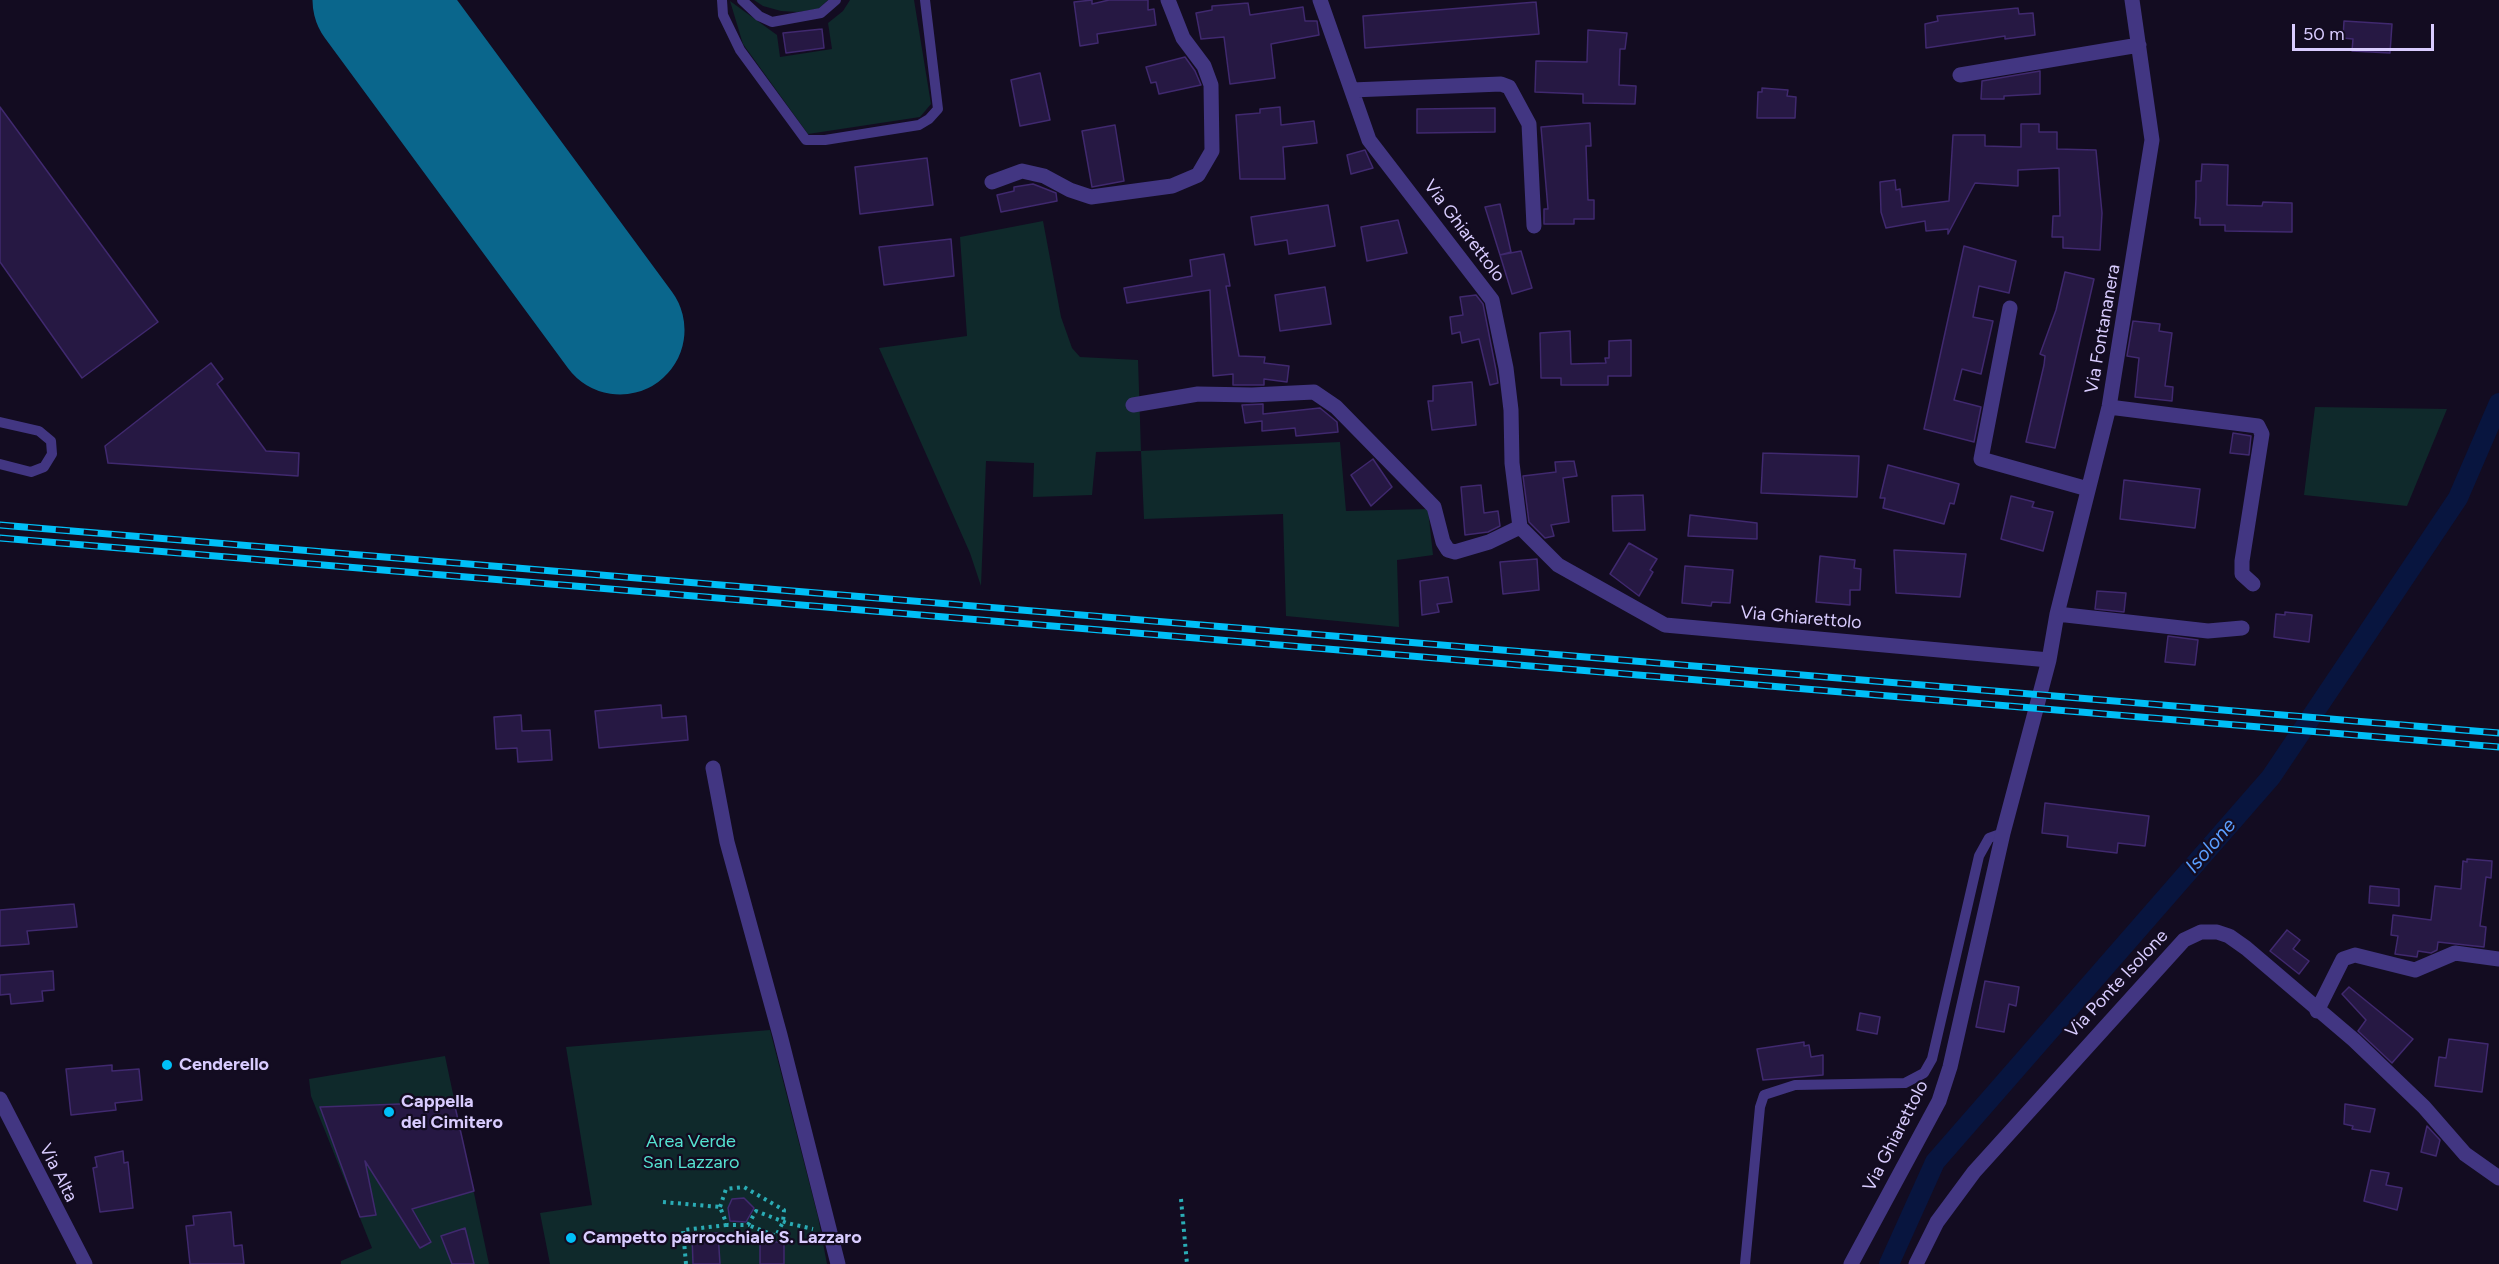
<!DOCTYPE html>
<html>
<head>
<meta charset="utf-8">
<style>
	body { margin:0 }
	#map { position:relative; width:2499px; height:1264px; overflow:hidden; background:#130c21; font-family:Figtree,sans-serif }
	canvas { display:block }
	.scale { position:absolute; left:2292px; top:24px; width:142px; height:27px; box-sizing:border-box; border:3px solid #d9ccff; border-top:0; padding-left:8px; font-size:18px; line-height:21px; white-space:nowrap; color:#d9ccff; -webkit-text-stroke:4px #130c21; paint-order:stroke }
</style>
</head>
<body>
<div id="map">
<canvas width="2499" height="1264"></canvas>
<div class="scale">50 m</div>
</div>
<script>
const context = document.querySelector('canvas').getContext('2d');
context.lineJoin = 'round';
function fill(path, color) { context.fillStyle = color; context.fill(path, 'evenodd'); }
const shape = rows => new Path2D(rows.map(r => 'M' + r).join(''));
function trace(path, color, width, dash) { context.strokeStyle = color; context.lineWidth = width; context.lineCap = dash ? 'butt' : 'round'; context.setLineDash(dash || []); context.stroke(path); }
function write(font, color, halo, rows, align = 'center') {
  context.font = font + ' Figtree,sans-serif'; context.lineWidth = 4.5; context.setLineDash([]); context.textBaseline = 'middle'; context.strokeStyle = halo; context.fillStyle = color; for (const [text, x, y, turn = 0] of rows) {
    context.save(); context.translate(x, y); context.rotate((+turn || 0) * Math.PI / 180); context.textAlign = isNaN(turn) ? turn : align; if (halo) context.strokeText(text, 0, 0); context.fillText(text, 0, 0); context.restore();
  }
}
const green = shape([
	[754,0,828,0,818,9,798,12,781,11,763,6],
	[850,0,914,0,931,104,920,117,808,134,743,44,730,1,777,35,780,57,832,49,828,23,843,11],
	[1043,221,1061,317,1072,348,1080,357,1138,360,1141,451,1340,442,1346,511,1428,509,1433,555,1397,560,1399,627,1286,616,1283,514,1144,519,1141,451,1096,452,1092,495,1033,497,1034,463,986,461,981,586,970,553,879,348,967,336,960,237],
	[2315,407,2447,409,2407,506,2304,495],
	[770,1030,818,1217,827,1264,550,1264,540,1213,592,1205,566,1047],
	[445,1056,489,1264,341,1264,341,1261,372,1248,311,1096,309,1079]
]);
const canal = shape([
	[1889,1264,1935,1162,2271,777,2458,498,2499,403]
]);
const runway = shape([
	[377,0,620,330]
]);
const building = shape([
	[1092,0,1092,4,1109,0,1148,0,1148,10,1154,9,1156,25,1097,34,1098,43,1080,46,1074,2,1092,0],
	[1536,2,1539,34,1365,48,1363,16,1536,2],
	[1248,3,1250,15,1303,7,1305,21,1317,21,1319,35,1271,44,1275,78,1230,84,1224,37,1201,39,1196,13,1212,10,1212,6,1248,3],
	[2018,8,2019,14,2033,13,2035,35,2005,39,2005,36,1926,48,1925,24,1938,21,1937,16,2018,8],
	[2344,21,2392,24,2390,53,2352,51,2353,39,2343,38,2344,21],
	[822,29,824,48,786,53,783,33,822,29],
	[1588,30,1627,33,1625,49,1620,49,1619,85,1636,86,1635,104,1583,103,1583,94,1535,92,1536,61,1587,62,1588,30],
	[1185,57,1195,71,1201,85,1159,94,1156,82,1151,83,1146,67,1185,57],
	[2040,71,2040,94,2004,96,2004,99,1981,99,1982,81,2040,71],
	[1040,73,1050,120,1020,126,1011,80,1040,73],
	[1762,88,1788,90,1787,96,1796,97,1795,118,1757,118,1758,92,1762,92,1762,88],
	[0,107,158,322,82,378,0,262,0,107],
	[1280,107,1281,125,1314,121,1317,143,1283,147,1285,179,1240,179,1236,115,1260,113,1260,109,1280,107],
	[1495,108,1495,132,1417,133,1417,109,1495,108],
	[1590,123,1591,146,1586,146,1588,200,1594,200,1594,219,1574,219,1574,224,1544,224,1544,209,1548,209,1541,127,1590,123],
	[2021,124,2039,124,2039,132,2057,132,2057,149,2096,150,2102,213,2100,250,2063,248,2063,237,2052,237,2053,216,2060,216,2059,168,2018,170,2018,186,1975,183,1948,234,1948,229,1926,231,1925,221,1886,228,1881,212,1880,182,1895,180,1896,190,1900,189,1902,207,1949,201,1953,135,1985,135,1985,146,2021,147,2021,124],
	[1115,125,1124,181,1092,187,1082,131,1115,125],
	[1365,150,1373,168,1351,174,1347,155,1365,150],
	[927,158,933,205,860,214,855,167,927,158],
	[2202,164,2228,165,2227,205,2262,206,2263,202,2292,203,2292,232,2225,231,2225,225,2200,225,2200,218,2195,218,2196,198,2196,181,2201,181,2202,164],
	[1033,184,1056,193,1057,201,1001,212,997,195,1014,191,1014,187,1033,184],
	[1500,204,1511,252,1500,255,1485,207,1500,204],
	[1328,205,1335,246,1289,254,1287,240,1255,245,1251,217,1328,205],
	[1398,220,1407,253,1367,261,1361,227,1398,220],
	[951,239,954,276,884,285,879,247,951,239],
	[1964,246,2016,261,2009,293,1979,286,1973,317,1993,321,1981,374,1962,369,1954,400,1981,407,1974,442,1924,429,1964,246],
	[1521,251,1532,288,1512,294,1500,255,1521,251],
	[1224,254,1230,286,1226,286,1239,356,1265,357,1264,363,1289,366,1287,382,1264,379,1264,385,1233,385,1233,374,1213,376,1210,290,1127,303,1124,288,1192,276,1190,260,1224,254],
	[2065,272,2094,279,2055,448,2026,442,2044,365,2045,356,2040,354,2056,310,2065,272],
	[1325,287,1331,324,1280,331,1275,295,1325,287],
	[1476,295,1483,304,1496,370,1498,383,1490,385,1479,339,1462,343,1460,332,1452,334,1450,317,1463,315,1460,297,1476,295],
	[2133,321,2160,324,2159,331,2172,333,2165,386,2173,387,2172,401,2135,397,2139,358,2127,356,2133,321],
	[1570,331,1571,364,1606,363,1605,358,1609,358,1609,341,1631,340,1631,376,1608,376,1608,385,1561,385,1561,378,1541,378,1540,333,1570,331],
	[211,363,223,379,217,384,266,451,299,453,298,476,108,463,105,446,211,363],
	[1472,382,1476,425,1432,430,1428,401,1433,401,1433,386,1472,382],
	[1263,404,1263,414,1320,408,1337,422,1338,432,1296,436,1295,428,1262,431,1262,421,1245,423,1242,405,1263,404],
	[2233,433,2251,436,2249,455,2230,453,2233,433],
	[1763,453,1859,456,1857,497,1761,493,1763,453],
	[1373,459,1392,487,1371,506,1351,475,1373,459],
	[1574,461,1577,476,1563,478,1569,522,1551,525,1554,536,1545,538,1529,522,1523,476,1556,472,1555,462,1574,461],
	[1888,465,1959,484,1954,504,1950,503,1944,524,1883,508,1885,498,1880,498,1888,465],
	[2124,480,2200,489,2195,528,2120,519,2124,480],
	[1481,485,1484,513,1498,511,1500,526,1488,532,1465,535,1461,487,1481,485],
	[1643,495,1645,530,1613,531,1612,496,1643,495],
	[2011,496,2034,502,2032,507,2053,512,2043,551,2001,539,2011,496],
	[1690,515,1757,523,1757,539,1688,536,1690,515],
	[1629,543,1657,559,1650,570,1653,572,1639,596,1610,574,1629,543],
	[1894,550,1966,554,1960,597,1896,593,1894,550],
	[1820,556,1855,560,1854,568,1861,569,1860,590,1850,590,1850,605,1816,602,1820,556],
	[1537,559,1539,590,1503,594,1500,562,1537,559],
	[1685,566,1733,570,1730,603,1712,602,1711,606,1682,603,1685,566],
	[1448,577,1452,602,1437,604,1439,612,1422,615,1420,581,1448,577],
	[2097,591,2126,593,2124,612,2095,609,2097,591],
	[2285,612,2312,615,2309,642,2274,637,2276,614,2285,615,2285,612],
	[2168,636,2198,640,2195,665,2165,662,2168,636],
	[661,705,662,718,686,716,688,740,599,748,595,711,661,705],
	[521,715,522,731,550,730,552,760,518,762,517,748,496,749,494,717,521,715],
	[2045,803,2149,816,2145,846,2118,843,2117,853,2067,847,2068,836,2042,833,2045,803],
	[2467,859,2492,861,2491,878,2486,877,2480,926,2486,927,2484,947,2438,942,2437,950,2431,953,2418,951,2417,957,2395,954,2398,936,2391,935,2393,915,2431,920,2435,886,2461,889,2463,861,2467,862,2467,859],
	[2370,886,2399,889,2399,906,2369,903,2370,886],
	[74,904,77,927,27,931,29,944,0,946,0,910,74,904],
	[2287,930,2300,940,2293,949,2309,961,2299,974,2270,951,2287,930],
	[53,971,54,990,42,991,43,1001,11,1004,10,994,0,995,0,975,53,971],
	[1985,981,2019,987,2016,1006,2009,1004,2004,1032,1976,1027,1985,981],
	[2349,987,2413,1039,2392,1063,2358,1031,2366,1020,2342,994,2349,987],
	[1860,1013,1880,1017,1877,1034,1857,1030,1860,1013],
	[2449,1039,2488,1044,2482,1092,2435,1086,2439,1057,2446,1058,2449,1039],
	[1804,1042,1804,1046,1809,1045,1811,1057,1823,1055,1823,1075,1763,1080,1757,1049,1804,1042],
	[112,1065,112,1071,139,1069,142,1100,115,1103,116,1110,71,1115,66,1069,112,1065],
	[454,1102,474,1191,412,1209,431,1242,420,1248,365,1161,376,1215,360,1217,320,1107,454,1102],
	[2345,1104,2375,1109,2370,1132,2352,1129,2353,1126,2344,1124,2345,1104],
	[2427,1126,2440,1140,2436,1156,2421,1152,2427,1126],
	[123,1151,124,1163,128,1162,133,1208,100,1212,93,1168,97,1167,95,1157,123,1151],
	[2371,1170,2389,1173,2386,1185,2402,1188,2397,1210,2364,1201,2371,1170],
	[744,1198,754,1208,746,1222,730,1221,728,1208,732,1199,744,1198],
	[231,1212,234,1246,242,1245,244,1264,190,1264,186,1226,194,1225,193,1216,231,1212],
	[465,1228,474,1264,452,1264,441,1236,465,1228],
	[718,1233,720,1264,693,1264,692,1235,718,1233],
	[760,1242,784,1242,784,1264,760,1264,760,1242]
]);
const path = shape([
	[1181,1199,1187,1264],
	[663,1202,720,1207,727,1225,748,1225,756,1211,787,1223,813,1229],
	[720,1207,726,1189,744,1187,784,1210,783,1222,776,1236,748,1225],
	[686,1264,683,1230,727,1225]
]);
const service = shape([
	[722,0,723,15,740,50,806,140,825,140,919,125,929,119,938,109,925,0],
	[742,0,759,16,772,22,821,13,836,0],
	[0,422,39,431,51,441,52,454,44,467,31,472,0,464],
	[1745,1264,1760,1107,1764,1095,1795,1085,1905,1083,1924,1073,1932,1059,1979,856,1989,838,2003,833]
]);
const minor = shape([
	[1320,0,1369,140,1492,300,1506,368,1511,410,1512,463,1520,527,1558,565,1665,625,2049,660],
	[1960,75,2139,45],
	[1352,90,1501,84,1509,87,1529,124,1534,226],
	[992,182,1022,171,1044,176,1070,190,1091,197,1172,186,1198,175,1212,151,1211,85,1204,66,1183,38,1168,0],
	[2010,308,1981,459,2088,489],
	[1133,405,1198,394,1252,395,1314,392,1336,407,1434,507,1443,542,1448,550,1455,552,1489,542,1520,527],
	[2109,407,2258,426,2262,434,2242,561,2242,574,2253,584],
	[2057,614,2208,631,2242,628],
	[713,768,727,842,780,1035,838,1264],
	[2317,1011,2343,959,2355,955,2415,970,2455,953,2499,959],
	[0,1099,85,1264],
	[1851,1264,1939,1101,1950,1067,2003,833,2049,660,2057,614,2109,407,2152,140,2132,0],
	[1916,1264,1937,1222,1974,1172,2184,940,2201,932,2217,932,2229,936,2246,948,2354,1040,2424,1107,2465,1154,2499,1178]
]);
const rail = shape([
	[0,525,2499,733],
	[0,538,2499,747]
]);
const markers = [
	[167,1065,6,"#00bff7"],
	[389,1112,6,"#00bff7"],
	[571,1238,6,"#00bff7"]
];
const streetNames = [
	["Via Ghiarettolo",1464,231,53],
	["Via Fontananera",2103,329,-80],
	["Via Ghiarettolo",1801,618,5],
	["Via Ponte Isolone",2117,984,-47],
	["Via Ghiarettolo",1896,1136,-63],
	["Via Alta",58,1173,63]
];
const poiNames = [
	["Cenderello",179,1065],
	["Cappella",401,1102],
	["del Cimitero",401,1123],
	["Campetto parrocchiale S. Lazzaro",583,1238]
];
const parkNames = [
	["Area Verde",691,1142],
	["San Lazzaro",691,1163]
];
const waterNames = [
	["Isolone",2211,846,-49]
];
fill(green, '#0f292b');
trace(canal, '#08153f', 20);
trace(runway, '#0a668c', 129);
fill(building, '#261843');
trace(building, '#40296f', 1.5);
trace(path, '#2aacb5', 4, [3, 4.5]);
trace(service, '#423682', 10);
trace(minor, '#423682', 15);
trace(rail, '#00bff7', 7);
trace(rail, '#130c21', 4.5, [14]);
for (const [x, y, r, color] of markers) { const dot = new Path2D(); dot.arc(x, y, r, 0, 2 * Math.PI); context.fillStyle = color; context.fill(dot); trace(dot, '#130c21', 2); }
write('18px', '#d9ccff', '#130c21', streetNames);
write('bold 18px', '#d9ccff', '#130c21', poiNames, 'left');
write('18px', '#55e2d1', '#130c21', parkNames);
write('italic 20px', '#5a9eff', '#130c21', waterNames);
</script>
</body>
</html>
